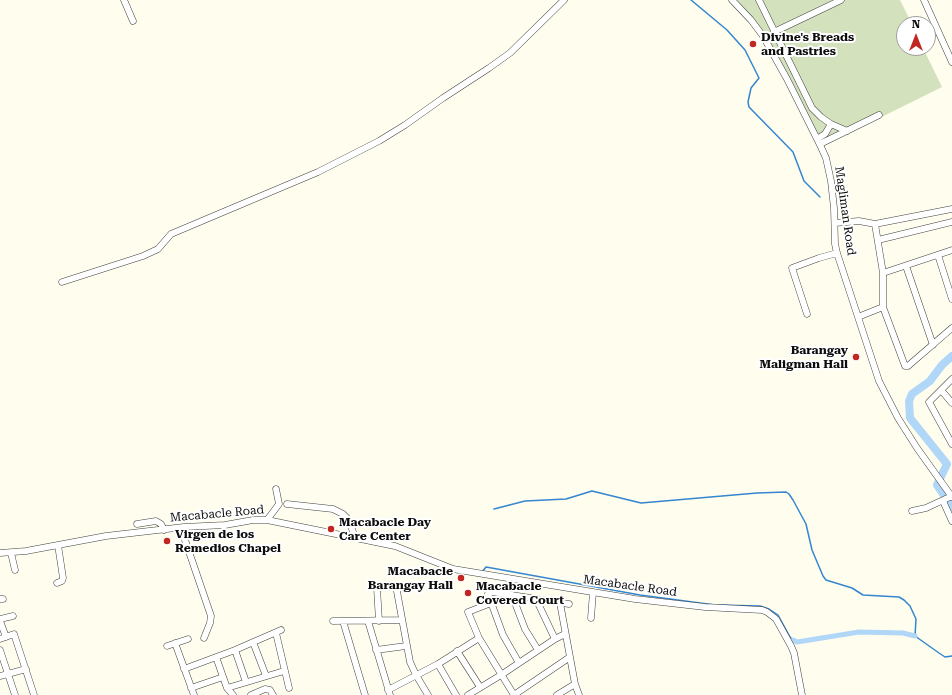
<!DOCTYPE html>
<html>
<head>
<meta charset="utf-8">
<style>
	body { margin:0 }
	#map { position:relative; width:952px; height:695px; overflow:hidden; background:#fffded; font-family:"Roboto Serif",serif }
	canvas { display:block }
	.north { position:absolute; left:896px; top:16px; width:40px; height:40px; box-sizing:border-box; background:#fff; border:1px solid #9e9e9e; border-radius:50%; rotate:0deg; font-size:11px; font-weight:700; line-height:16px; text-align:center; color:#0d0d0d }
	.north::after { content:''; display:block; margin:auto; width:14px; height:18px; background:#c12621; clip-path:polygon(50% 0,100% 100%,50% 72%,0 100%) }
</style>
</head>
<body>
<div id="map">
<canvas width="952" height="695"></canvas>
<div class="north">N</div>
</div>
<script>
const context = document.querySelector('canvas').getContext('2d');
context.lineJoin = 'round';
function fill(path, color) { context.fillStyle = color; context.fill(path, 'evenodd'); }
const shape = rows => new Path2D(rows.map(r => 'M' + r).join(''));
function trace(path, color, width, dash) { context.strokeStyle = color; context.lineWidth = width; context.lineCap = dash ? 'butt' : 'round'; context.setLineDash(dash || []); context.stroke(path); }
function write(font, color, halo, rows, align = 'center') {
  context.font = font + ' "Roboto Serif",serif'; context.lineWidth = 4; context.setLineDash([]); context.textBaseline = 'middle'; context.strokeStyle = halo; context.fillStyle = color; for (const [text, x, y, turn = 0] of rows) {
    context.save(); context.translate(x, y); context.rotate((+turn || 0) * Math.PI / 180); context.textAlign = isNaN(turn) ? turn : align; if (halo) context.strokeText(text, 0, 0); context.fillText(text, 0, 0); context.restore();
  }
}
const cemetery = shape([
	[732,0,900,0,912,24,904,24,904,48,923,48,942,87,821,147,763,37]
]);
const stream = shape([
	[691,0,727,30,745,50,759,78,751,88,748,102,749,107,793,152,804,181,820,197],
	[494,509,525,501,566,499,592,491,641,503,757,493,786,492,789,494,793,500,806,524,812,550,823,576,826,580,852,588,863,595,899,597,904,600,910,606,916,619,915,636,939,653,945,657,952,656],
	[482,572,486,567,640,595,715,605],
	[718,605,760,606,769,609,778,615,790,637,793,640],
	[859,632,876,633]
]);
const canal = shape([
	[793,640,797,642,859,632,903,633,915,636]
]);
const river = shape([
	[952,356,942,365,930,381,912,394,909,401,910,418,947,464,937,485,952,507]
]);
const minor = shape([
	[124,0,133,21],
	[732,0,751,20,763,36,787,79,821,147,826,158,831,181,834,208,835,244,837,253,879,381,898,418,917,448,952,497],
	[759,0,812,108,821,117,831,124,847,131],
	[924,0,952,62],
	[774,32,841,0],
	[817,139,825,134,831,124],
	[820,144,879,115],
	[952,209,875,224,883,273,883,307,905,366,908,366,952,328],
	[835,223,859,221,875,224],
	[878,240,952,222],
	[938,255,952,299],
	[906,266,933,345],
	[883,273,952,250],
	[62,282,143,256,158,249,171,234,318,172,379,141,405,125,443,98,489,68,510,53,564,0],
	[807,314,792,268,819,258,837,253],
	[858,317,883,307],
	[952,379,929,402,952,444],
	[941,390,952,403],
	[943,501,952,521],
	[287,504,333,509,343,514,349,520,355,538],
	[912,511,926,508,952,496],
	[267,520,279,504,276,489],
	[137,524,156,521,161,524,164,530],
	[184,527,185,540,211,616,210,623,204,638],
	[0,553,26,551,106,536,184,527,225,525,253,520,267,520,395,546,453,569,635,599,705,607,762,610,767,612,776,619,791,646,794,653,802,695],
	[11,553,15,570],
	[57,583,62,581,63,578,58,545],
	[512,595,525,629,538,650],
	[0,599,3,599],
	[536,599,555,639],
	[491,603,468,612,479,638,514,695],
	[560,603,575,684,579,695],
	[591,618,593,592],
	[0,619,13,616],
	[0,621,6,637],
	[333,621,402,620],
	[343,621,365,695],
	[368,621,390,695],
	[379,621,377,588,396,586,410,662,416,675,428,695],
	[276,633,289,688],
	[0,639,14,634,34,695],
	[253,642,266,676],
	[175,643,194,695],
	[167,646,188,639],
	[0,650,15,695],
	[235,650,246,682],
	[376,650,406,646],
	[457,651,480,687],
	[216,657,227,688,233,695],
	[519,663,503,635,488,594,492,592,569,604],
	[438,664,456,695],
	[184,669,235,650,281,630],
	[0,676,26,669],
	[191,688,223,677],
	[227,688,284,671],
	[388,690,438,664,479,638],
	[251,695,265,689,270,690,273,695],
	[468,695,501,675,555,639,565,634],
	[514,695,570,657],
	[557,695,575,684]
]);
const markers = [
	[753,44,4,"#c12621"],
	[856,357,4,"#c12621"],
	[331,529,4,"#c12621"],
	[167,541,4,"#c12621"],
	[461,578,4,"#c12621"],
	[468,593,4,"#c12621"]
];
const poiNames = [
	["Divine's Breads",761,37],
	["and Pastries",761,51],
	["Barangay",848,350,"right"],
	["Maligman Hall",848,364,"right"],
	["Macabacle Day",339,522],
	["Care Center",339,536],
	["Virgen de los",175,534],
	["Remedios Chapel",175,548],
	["Macabacle",453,571,"right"],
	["Barangay Hall",453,585,"right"],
	["Macabacle",476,586],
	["Covered Court",476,600]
];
const streetNames = [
	["Magliman Road",845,211,82],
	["Macabacle Road",217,514,-5],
	["Macabacle Road",630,586,8]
];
fill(cemetery, '#d3e1bd');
trace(stream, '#3486d1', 1.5);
trace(canal, '#b0d7f8', 5);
trace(river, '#b0d7f8', 8);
trace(minor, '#404040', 7);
trace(minor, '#fff', 6);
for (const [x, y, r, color] of markers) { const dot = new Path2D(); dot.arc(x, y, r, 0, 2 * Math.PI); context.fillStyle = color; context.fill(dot); trace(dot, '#fff', 1.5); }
write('bold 12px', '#0d0d0d', '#fff', poiNames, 'left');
write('12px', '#0d0d0d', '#fff', streetNames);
</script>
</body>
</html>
